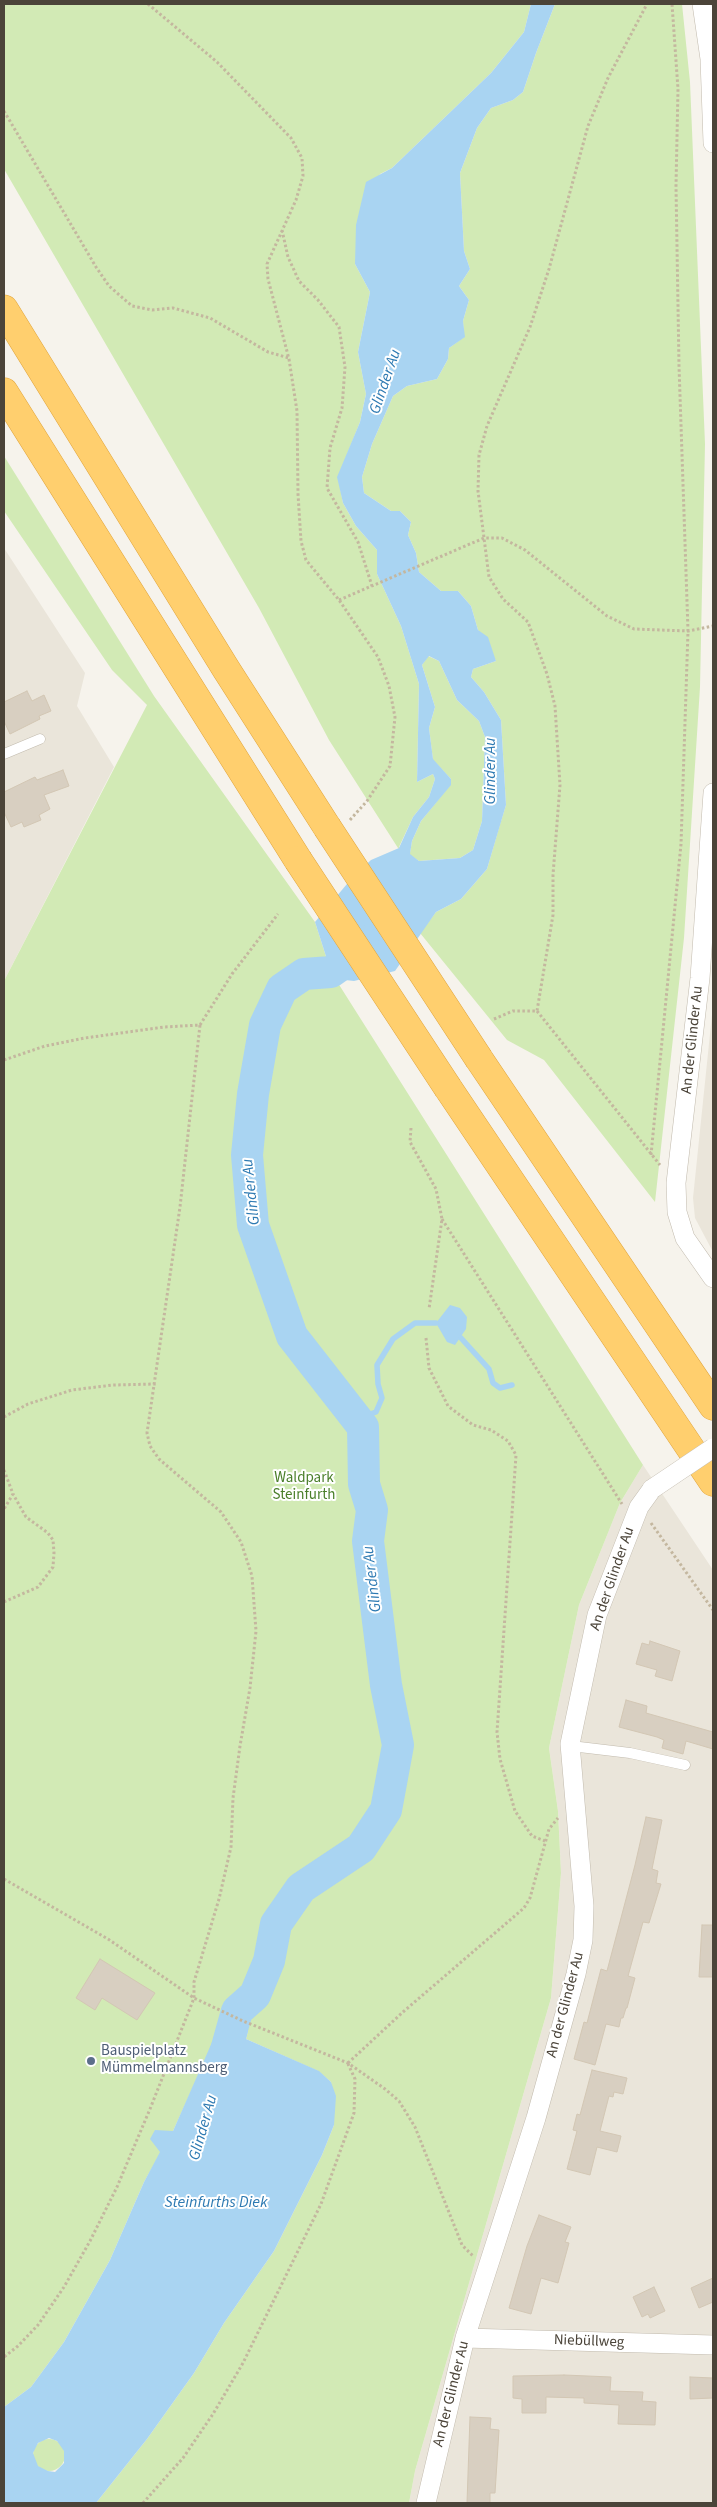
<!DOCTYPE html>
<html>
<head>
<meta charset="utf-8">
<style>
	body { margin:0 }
	#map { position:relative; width:717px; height:2507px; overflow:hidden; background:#f6f3ec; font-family:"Source Sans 3",sans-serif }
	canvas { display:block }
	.frame { position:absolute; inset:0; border:5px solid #4b4439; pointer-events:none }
</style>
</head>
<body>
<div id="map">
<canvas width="717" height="2507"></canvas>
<div class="frame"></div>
</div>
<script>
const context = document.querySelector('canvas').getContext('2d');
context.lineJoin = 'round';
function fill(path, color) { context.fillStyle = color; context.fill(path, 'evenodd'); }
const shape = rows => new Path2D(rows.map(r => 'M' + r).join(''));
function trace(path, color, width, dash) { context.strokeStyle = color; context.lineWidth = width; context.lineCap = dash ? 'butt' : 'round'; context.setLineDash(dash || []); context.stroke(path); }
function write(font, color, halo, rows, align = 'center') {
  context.font = font + ' "Source Sans 3",sans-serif'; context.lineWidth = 4; context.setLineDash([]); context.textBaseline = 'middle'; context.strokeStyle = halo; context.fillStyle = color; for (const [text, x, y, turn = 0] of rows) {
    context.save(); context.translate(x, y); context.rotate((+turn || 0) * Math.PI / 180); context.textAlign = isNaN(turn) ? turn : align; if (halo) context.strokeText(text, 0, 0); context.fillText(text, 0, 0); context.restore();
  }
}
const residential = shape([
	[4,548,85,673,77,706,114,767,4,981],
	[713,1005,713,1252,695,1218,693,1198],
	[643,1465,713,1570,713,2503,409,2503,415,2471,551,1998,561,1873,558,1811,549,1748,579,1605,620,1503]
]);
const green = shape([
	[4,4,531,4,524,32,491,73,392,168,380,174,355,264,370,292,358,352,366,394,360,422,338,477,343,503,356,526,377,550,377,574,401,626,419,684,417,782,433,774,435,779,429,797,413,817,399,847,410,853,412,841,421,821,451,784,451,779,433,760,429,728,435,707,422,665,428,656,439,661,457,700,479,721,485,737,482,821,473,850,460,858,419,861,398,848,329,740,259,608,4,169],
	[555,4,682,4,690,82,705,444,700,687,684,938,655,1202,544,1060,507,1040,420,933,436,912,461,899,487,869,501,821,506,805,501,720,484,692,471,677,473,669,496,661,478,630,471,606,458,591,441,591,419,572,416,553,408,535,411,522,400,511,391,511,364,493,362,477,372,444,393,396,407,386,437,379,448,359,449,348,464,337,463,321,469,300,459,286,470,269,464,251,460,173,477,128,491,108,513,100,523,92,536,53],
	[4,456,154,696,315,922,331,972,643,1465,620,1503,579,1605,549,1748,558,1811,561,1873,551,1998,415,2471,409,2503,96,2503,147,2439,194,2373,224,2323,274,2251,322,2155,334,2125,331,2082,318,2071,246,2039,248,2031,227,2025,218,2032,173,2131,144,2182,110,2260,64,2342,31,2387,4,2407,4,981,147,705,112,670,4,511],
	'33 2455a16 16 0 1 1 32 0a16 16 0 1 1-32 0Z'
]);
const water = shape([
	[531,4,555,4,536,53,523,92,513,100,491,108,477,128,460,173,464,251,470,269,459,286,469,300,463,321,465,337,449,348,448,359,437,379,407,386,393,396,372,444,362,477,364,493,391,511,400,511,411,522,408,535,416,553,419,572,441,591,458,591,471,606,478,630,488,637,496,661,473,669,471,677,484,692,501,720,506,805,487,869,461,899,436,912,395,971,354,981,336,979,331,972,315,922,352,878,371,860,399,848,413,817,429,797,435,779,433,774,417,782,419,684,401,626,377,574,377,550,356,526,343,503,337,477,360,422,366,394,358,352,370,292,355,264,356,225,366,182,392,168,491,73,524,32],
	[429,656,439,661,457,700,479,721,485,737,482,821,473,850,460,858,419,861,410,854,412,841,421,821,451,785,451,779,433,759,429,728,435,707,422,665],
	[450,1305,460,1308,467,1317,466,1329,455,1345,447,1342,436,1323],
	[229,2021,248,2031,246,2039,319,2071,331,2082,336,2096,334,2125,322,2155,274,2251,224,2323,194,2373,147,2439,96,2503,4,2503,4,2407,31,2387,64,2342,110,2260,144,2182,160,2152,150,2139,155,2130,173,2131,213,2040],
	[49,2438,57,2441,64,2451,64,2463,55,2472,48,2471,38,2466,33,2453,38,2443]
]);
const stream = shape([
	[461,1338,489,1369,493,1383,500,1388,512,1385],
	[353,1413,365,1416,376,1412,382,1398,378,1384,377,1365,393,1339,415,1323,436,1323]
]);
const river = shape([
	[222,2065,237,2011,255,1995,269,1961,276,1924,301,1888,361,1848,386,1810,398,1745,386,1685,368,1541,372,1510,364,1484,363,1427,292,1336,253,1225,247,1155,253,1094,265,1025,282,989,304,974,331,972,341,965,363,941]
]);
const building = shape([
	[27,691,32,701,44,695,51,711,39,716,40,719,10,734,4,721,4,702,27,691],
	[63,770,69,786,44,795,50,809,39,815,41,820,24,827,22,822,11,827,4,812,4,792,35,777,37,780,63,770],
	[650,1641,680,1651,672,1681,655,1676,657,1670,636,1664,642,1643,649,1645,650,1641],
	[626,1700,647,1706,646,1713,713,1732,713,1749,686,1741,683,1754,662,1748,664,1740,657,1737,619,1727,626,1700],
	[646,1817,662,1820,652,1869,658,1871,656,1883,661,1884,649,1923,643,1922,628,1976,635,1978,627,2008,626,2008,623,2018,621,2018,619,2027,606,2024,595,2065,574,2059,584,2022,587,2023,601,1969,607,1971,635,1865,646,1817],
	[702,1925,713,1925,713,1977,699,1977,702,1925],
	[100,1959,155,1993,137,2020,102,1998,95,2010,76,1998,100,1959],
	[592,2070,627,2078,623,2094,614,2092,613,2097,609,2096,600,2131,621,2136,617,2152,597,2147,590,2175,567,2169,577,2131,573,2130,577,2114,580,2115,592,2070],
	[539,2215,571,2227,565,2242,569,2243,558,2283,541,2278,531,2314,509,2308,527,2246,539,2215],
	[713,2278,713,2302,699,2308,691,2288,713,2278],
	[654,2287,665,2311,650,2318,648,2314,642,2317,633,2297,654,2287],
	[564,2375,611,2377,610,2391,643,2392,642,2401,656,2402,655,2425,618,2424,619,2405,584,2403,584,2398,546,2397,546,2413,522,2413,522,2399,513,2398,513,2376,564,2375],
	[690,2377,713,2378,713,2398,690,2399,690,2377],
	[470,2417,491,2418,490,2429,499,2430,495,2493,490,2493,490,2503,467,2503,470,2417]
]);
const path = shape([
	[148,4,217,62,291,138,302,158,303,176,296,200,267,264,268,279,289,359,297,411,298,494,301,541,306,560,339,600,378,657,389,686,395,717,390,766,367,801,349,821],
	[4,111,96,267,109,286,132,306,152,310,173,308,210,318,268,352,289,358],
	[282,230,288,257,299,281,318,300,339,327,345,367,342,408,330,448,327,488,358,542,372,586],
	[339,600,484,538,502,538,525,550,607,616,634,629,688,631,713,626],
	[537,1011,660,1165],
	[494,1019,513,1011,537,1011,553,915,553,875,560,785,555,706,547,674,528,622,503,599,489,577,478,491,479,455,487,426,530,327,549,269,588,126,608,78,647,4],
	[200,1025,232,974,278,914],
	[4,1060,45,1046,85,1038,164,1027,200,1025,180,1207,147,1433,150,1446,159,1459,221,1512,241,1542,252,1576,256,1631,250,1688,240,1746,233,1798,231,1847,219,1899,194,1982,194,1998,150,2109,117,2187,90,2241,64,2287,38,2325,18,2346,4,2357],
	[411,1128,410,1142,436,1189,442,1219,429,1309],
	[651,1155,681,844,688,631,679,366,676,186,678,89,672,4],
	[442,1219,622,1504],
	[426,1338,429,1368,448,1406,473,1425,491,1430,508,1441,516,1455,497,1732,500,1759,515,1811,532,1836,545,1841],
	[4,1417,28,1404,72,1390,113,1385,156,1384],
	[4,1470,13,1494,4,1509],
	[651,1523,713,1610],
	[4,1602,38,1587,53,1567,54,1553,53,1540,48,1533,26,1517,13,1494],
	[4,1879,108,1939,194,1998,243,2021,348,2063,385,2089,399,2101,415,2127,462,2245,474,2257],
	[348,2063,403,2012,524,1908,530,1898,549,1829,558,1818],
	[143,2503,183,2458,213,2414,243,2363,321,2204,354,2113,355,2079,348,2064]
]);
const service = shape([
	[4,754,40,739],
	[571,1746,630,1753,685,1765]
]);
const minor = shape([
	[702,4,710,59,713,143],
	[713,793,700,978,676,1183,677,1212,685,1238,713,1278],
	[465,2338,713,2345],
	[426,2503,465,2338,536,2118,576,1974,583,1940,584,1906,570,1744,597,1615,639,1507,652,1489]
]);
const motorway = shape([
	[4,309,226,669,327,827],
	[4,392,298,860],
	[479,1059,713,1406],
	[448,1088,713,1482]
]);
const minorBridge = shape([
	[652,1489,713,1448]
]);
const motorwayBridge = shape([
	[327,827,479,1059],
	[298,860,448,1088]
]);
const markers = [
	[91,2061,5,"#5c6f8a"]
];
const streetNames = [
	["An der Glinder Au",693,1040,-84],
	["An der Glinder Au",613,1579,-71],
	["An der Glinder Au",566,2005,-75],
	["Niebüllweg",589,2342,2],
	["An der Glinder Au",452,2394,-76]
];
const parkNames = [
	["Waldpark",304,1479],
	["Steinfurth",304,1496]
];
const serviceNames = [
	["Bauspielplatz",101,2052],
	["Mümmelmannsberg",101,2069]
];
const waterNames = [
	["Glinder Au",386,382,-71],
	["Glinder Au",491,771,-90],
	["Glinder Au",252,1192,-96],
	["Glinder Au",373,1579,-97],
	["Glinder Au",204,2128,-74],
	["Steinfurths Diek",216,2203]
];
fill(residential, '#eae5da');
fill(green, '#d2eab5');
fill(water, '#a9d4f2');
trace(stream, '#a9d4f2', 5.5);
trace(river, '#a9d4f2', 32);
fill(building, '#d8cfc1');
trace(building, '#d3c7b4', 1);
trace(service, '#c2bbae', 11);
trace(minor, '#c2bbae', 20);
trace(motorway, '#e0a43c', 29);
trace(path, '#c4b79f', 3, [2.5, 2.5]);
trace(service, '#fff', 10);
trace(minor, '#fff', 19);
trace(motorway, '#ffcf6e', 28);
trace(minorBridge, '#c2bbae', 20, []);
trace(motorwayBridge, '#e0a43c', 29, []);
trace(minorBridge, '#fff', 19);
trace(motorwayBridge, '#ffcf6e', 28);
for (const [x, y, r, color] of markers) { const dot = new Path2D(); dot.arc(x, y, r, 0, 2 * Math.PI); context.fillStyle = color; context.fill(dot); trace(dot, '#fff', 2); }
write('15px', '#4b4439', '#fff', streetNames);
write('15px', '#4a7f2a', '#fff', parkNames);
write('15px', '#4e5e75', '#fff', serviceNames, 'left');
write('italic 16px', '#2e7ab2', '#fff', waterNames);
</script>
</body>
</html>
